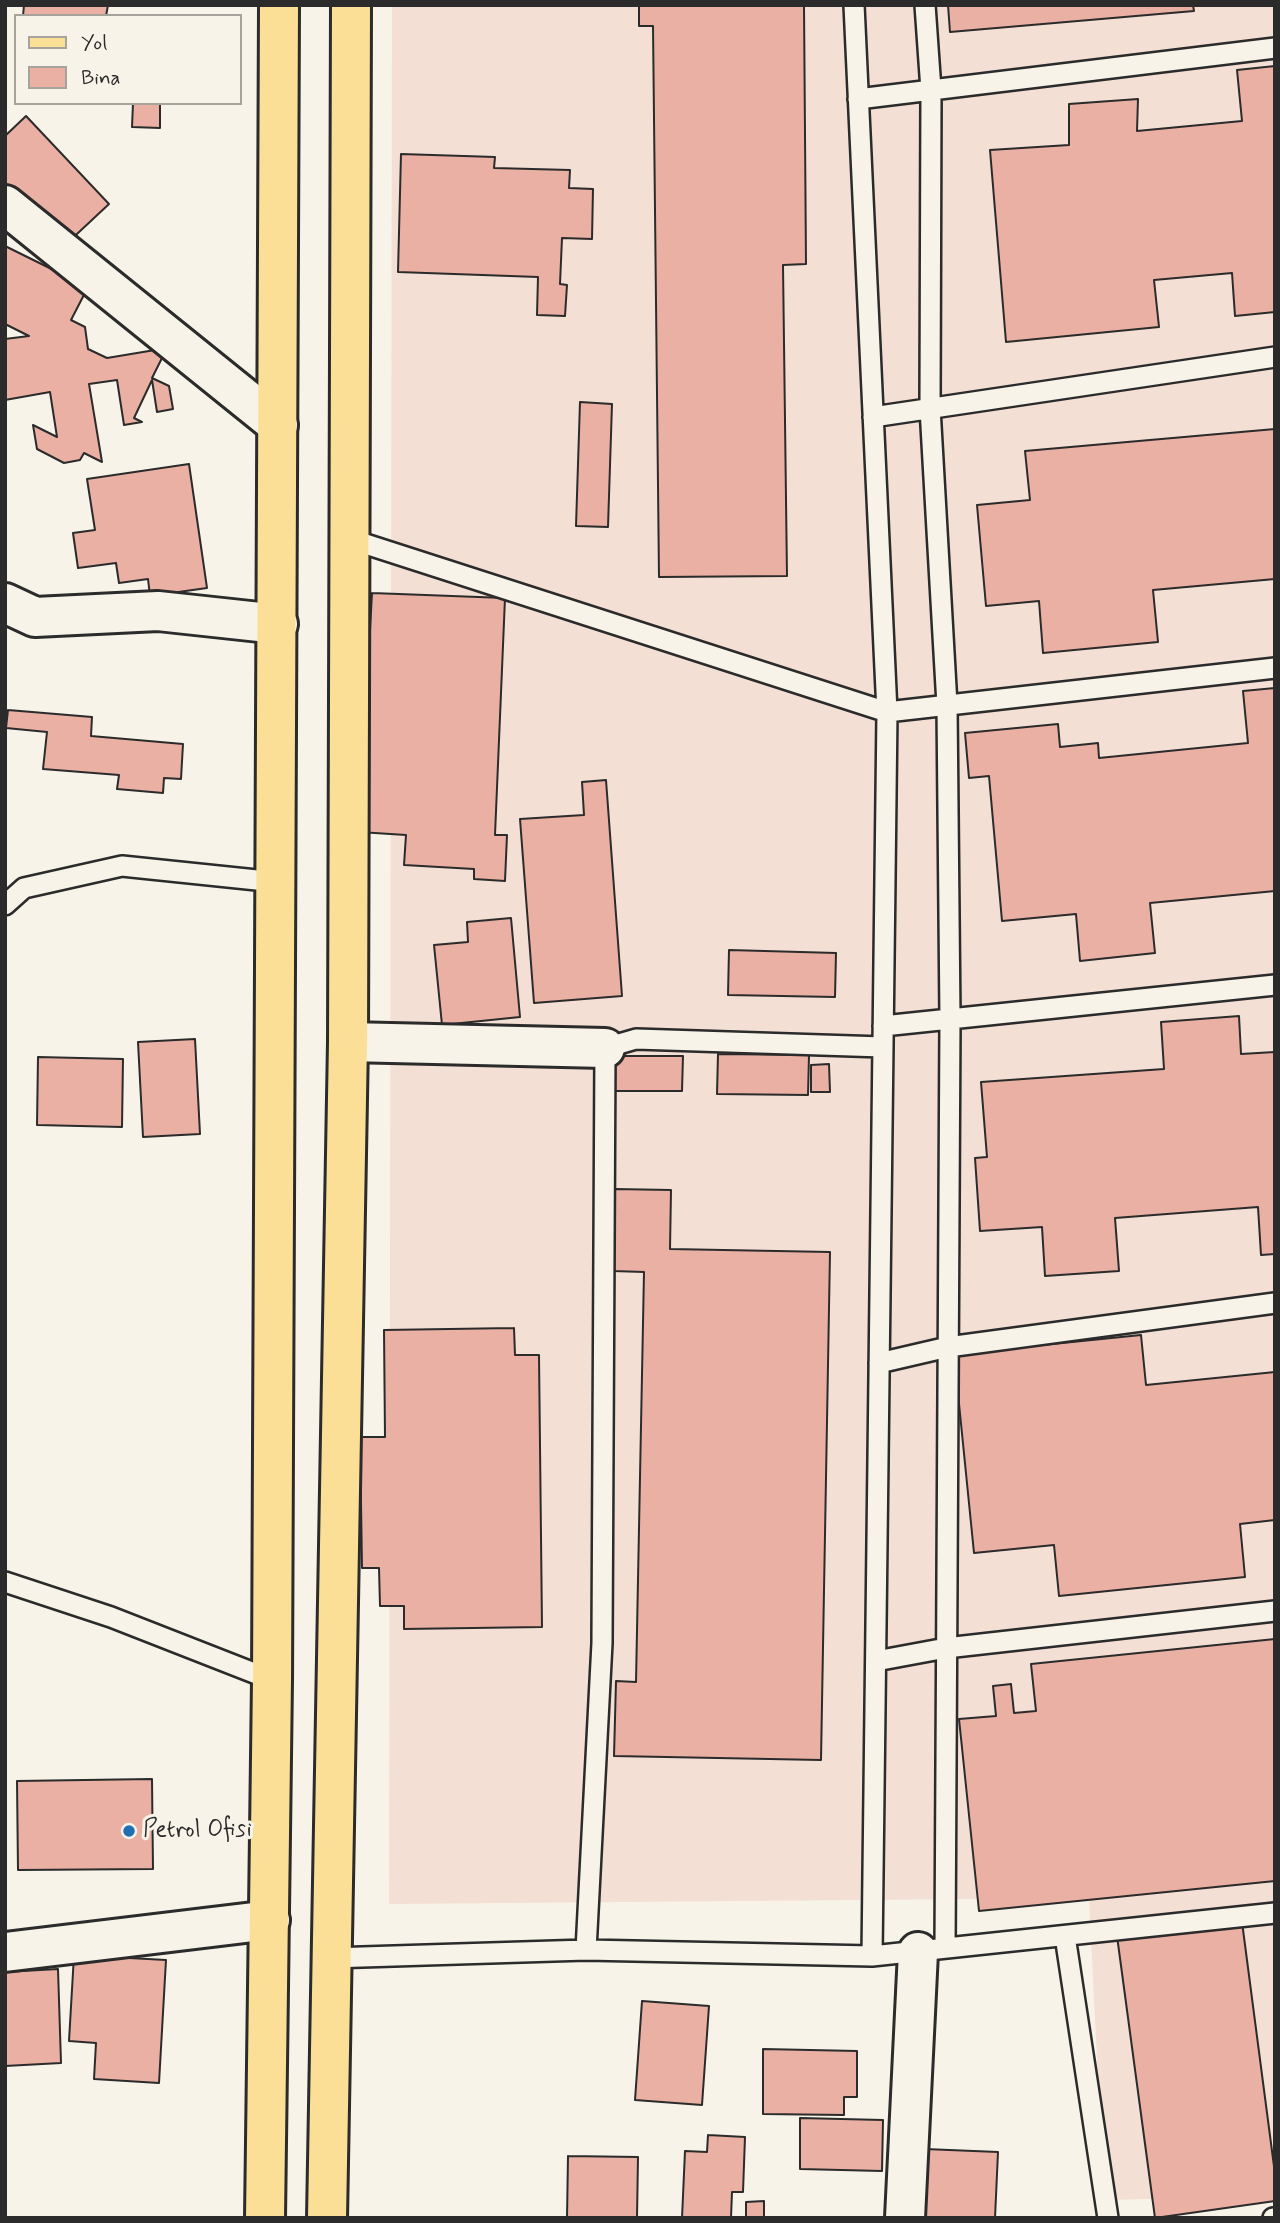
<!DOCTYPE html>
<html>
<head>
<meta charset="utf-8">
<style>
	body { margin:0 }
	#map { position:relative; width:1280px; height:2223px; overflow:hidden; background:#f7f3e8; font-family:Mynerve,sans-serif }
	canvas { display:block }
	.frame { position:absolute; inset:0; border:7px solid #2b2b2b; pointer-events:none }
	.legend { position:absolute; left:14px; top:14px; width:228px; height:91px; box-sizing:border-box; background:#f7f3e8; border:2px solid #a5a39c; margin:0; padding:9px 12px; list-style:none; font-size:21px; color:#2b2b2b }
	.legend li { display:flex; align-items:center; gap:14px; height:35px }
	.legend b { width:35px; border:2px solid #a5a39c }
</style>
</head>
<body>
<div id="map">
<canvas width="1280" height="2223"></canvas>
<div class="frame"></div>
<ul class="legend">
<li><b style="height:9px;background:#fbdf96"></b>Yol</li>
<li><b style="height:19px;background:#eab0a4"></b>Bina</li>
</ul>
</div>
<script>
const context = document.querySelector('canvas').getContext('2d');
context.lineJoin = 'round';
function fill(path, color) { context.fillStyle = color; context.fill(path, 'evenodd'); }
const shape = rows => new Path2D(rows.map(r => 'M' + r).join(''));
function trace(path, color, width, dash) { context.strokeStyle = color; context.lineWidth = width; context.lineCap = dash ? 'butt' : 'round'; context.setLineDash(dash || []); context.stroke(path); }
function write(font, color, halo, rows, align = 'center') {
  context.font = font + ' Mynerve,sans-serif'; context.lineWidth = 6; context.setLineDash([]); context.textBaseline = 'middle'; context.strokeStyle = halo; context.fillStyle = color; for (const [text, x, y, turn = 0] of rows) {
    context.save(); context.translate(x, y); context.rotate((+turn || 0) * Math.PI / 180); context.textAlign = isNaN(turn) ? turn : align; if (halo) context.strokeText(text, 0, 0); context.fillText(text, 0, 0); context.restore();
  }
}
const built = shape([
	[392,5,1275,5,1275,2196,1104,2200,1089,1898,389,1904]
]);
const building = shape([
	[24,5,108,5,106,16,23,16,24,5],
	[639,5,804,5,806,264,783,265,787,576,659,577,653,26,639,26,639,5],
	[948,5,1193,5,1194,11,950,32,948,5],
	[1275,66,1275,312,1235,316,1232,273,1154,280,1159,327,1006,342,990,150,1069,145,1069,104,1138,99,1137,131,1242,121,1237,70,1275,66],
	[133,103,160,103,160,128,132,127,133,103],
	[26,116,109,204,62,248,5,187,5,136,26,116],
	[401,154,495,157,494,168,570,170,569,188,593,189,592,239,562,238,560,284,567,285,565,316,537,315,538,277,398,272,401,154],
	[5,246,88,287,71,320,85,327,88,349,107,358,167,348,152,378,169,386,173,409,157,412,152,380,134,418,142,422,124,425,117,380,89,384,102,462,84,453,80,460,64,463,37,449,33,425,57,437,50,392,5,400,5,339,29,336,5,324,5,246],
	[580,402,612,404,608,527,576,526,580,402],
	[1275,429,1275,579,1153,590,1158,642,1043,653,1039,601,986,606,977,505,1030,500,1025,451,1275,429],
	[189,464,207,588,150,596,148,579,119,583,116,563,78,568,73,533,95,530,87,479,189,464],
	[372,593,505,598,495,835,507,835,505,881,474,879,474,869,404,865,406,835,359,832,372,593],
	[1275,688,1275,891,1150,903,1155,953,1080,961,1076,914,1002,921,989,776,969,778,965,733,1058,724,1060,747,1098,743,1099,758,1248,743,1243,691,1275,688],
	[8,710,92,717,91,736,183,744,181,779,164,778,163,793,117,789,119,775,43,769,47,732,6,728,8,710],
	[606,780,622,996,534,1003,520,819,584,815,582,782,606,780],
	[511,918,520,1017,442,1025,434,945,468,942,467,922,511,918],
	[729,950,836,953,835,997,728,995,729,950],
	[1239,1016,1241,1054,1275,1052,1275,1254,1261,1255,1258,1207,1115,1218,1119,1271,1045,1276,1042,1227,980,1231,975,1158,987,1157,981,1082,1164,1069,1161,1022,1239,1016],
	[195,1039,200,1134,143,1137,138,1042,195,1039],
	[718,1054,809,1055,808,1095,717,1094,718,1054],
	[613,1056,683,1056,682,1091,613,1091,613,1056],
	[38,1057,123,1059,122,1127,37,1125,38,1057],
	[829,1064,830,1092,811,1092,811,1065,829,1064],
	[614,1189,671,1190,670,1249,830,1252,821,1760,614,1756,616,1681,636,1682,644,1272,613,1271,614,1189],
	[514,1328,515,1355,539,1355,542,1627,404,1629,404,1606,380,1606,379,1568,362,1568,360,1437,385,1437,384,1330,514,1328],
	[1141,1335,1146,1385,1275,1372,1275,1520,1240,1524,1245,1577,1059,1596,1054,1545,974,1553,954,1354,1141,1335],
	[1275,1639,1275,1881,979,1911,959,1719,996,1716,993,1686,1011,1684,1014,1713,1036,1711,1031,1664,1275,1639],
	[152,1779,153,1869,18,1870,17,1781,152,1779],
	[1242,1922,1275,2174,1275,2201,1155,2218,1117,1936,1242,1922],
	[74,1955,166,1960,159,2083,94,2079,96,2043,69,2041,74,1955],
	[58,1969,61,2063,5,2066,5,1972,58,1969],
	[642,2001,709,2006,702,2105,635,2100,642,2001],
	[763,2049,857,2051,857,2097,844,2097,844,2115,763,2114,763,2049],
	[800,2118,883,2120,882,2171,800,2169,800,2118],
	[708,2135,745,2137,743,2192,732,2192,731,2218,682,2218,685,2151,707,2152,708,2135],
	[925,2149,998,2152,995,2218,922,2218,925,2149],
	[568,2156,638,2157,637,2218,567,2218,568,2156],
	[764,2201,764,2218,746,2218,746,2202,764,2201]
]);
const lane = shape([
	[854,5,887,712,872,1956],
	[925,5,931,90,930,408,947,705,950,1019,945,1948],
	[858,99,1275,48],
	[873,417,1275,357],
	[350,539,887,712,1275,668],
	[5,905,24,888,122,866,276,882],
	[883,1026,1275,985],
	[879,1363,948,1347,1275,1303],
	[5,1582,111,1617,272,1680],
	[876,1661,946,1648,1275,1611],
	[1065,1936,1108,2218],
	[586,1950,602,1643,605,1048,636,1039,883,1047],
	[330,1958,586,1950,872,1956,1275,1913],
	[1273,2218,1275,2218]
]);
const street = shape([
	[5,603,35,617,158,611,278,624],
	[348,1042,605,1048],
	[5,1952,270,1920],
	[905,2218,918,1952]
]);
const secondary = shape([
	[5,205,278,425]
]);
const primary = shape([
	[265,2218,272,1680,279,5],
	[327,2218,348,1042,351,5]
]);
const markers = [
	[129,1831,7,"#1f6fb2"]
];
const poiNames = [
	["Petrol Ofisi",143,1831]
];
fill(built, '#f3dfd4');
fill(building, '#eab0a4');
trace(building, '#2b2b2b', 2);
trace(lane, '#2b2b2b', 24);
trace(street, '#2b2b2b', 44);
trace(secondary, '#2b2b2b', 44);
trace(primary, '#2b2b2b', 44);
trace(lane, '#f7f3e8', 19);
trace(street, '#f7f3e8', 38);
trace(secondary, '#f7f3e8', 38);
trace(primary, '#fbdf96', 38);
for (const [x, y, r, color] of markers) { const dot = new Path2D(); dot.arc(x, y, r, 0, 2 * Math.PI); context.fillStyle = color; context.fill(dot); trace(dot, '#f7f3e8', 2.5); }
write('24px', '#2b2b2b', '#f7f3e8', poiNames, 'left');
</script>
</body>
</html>
